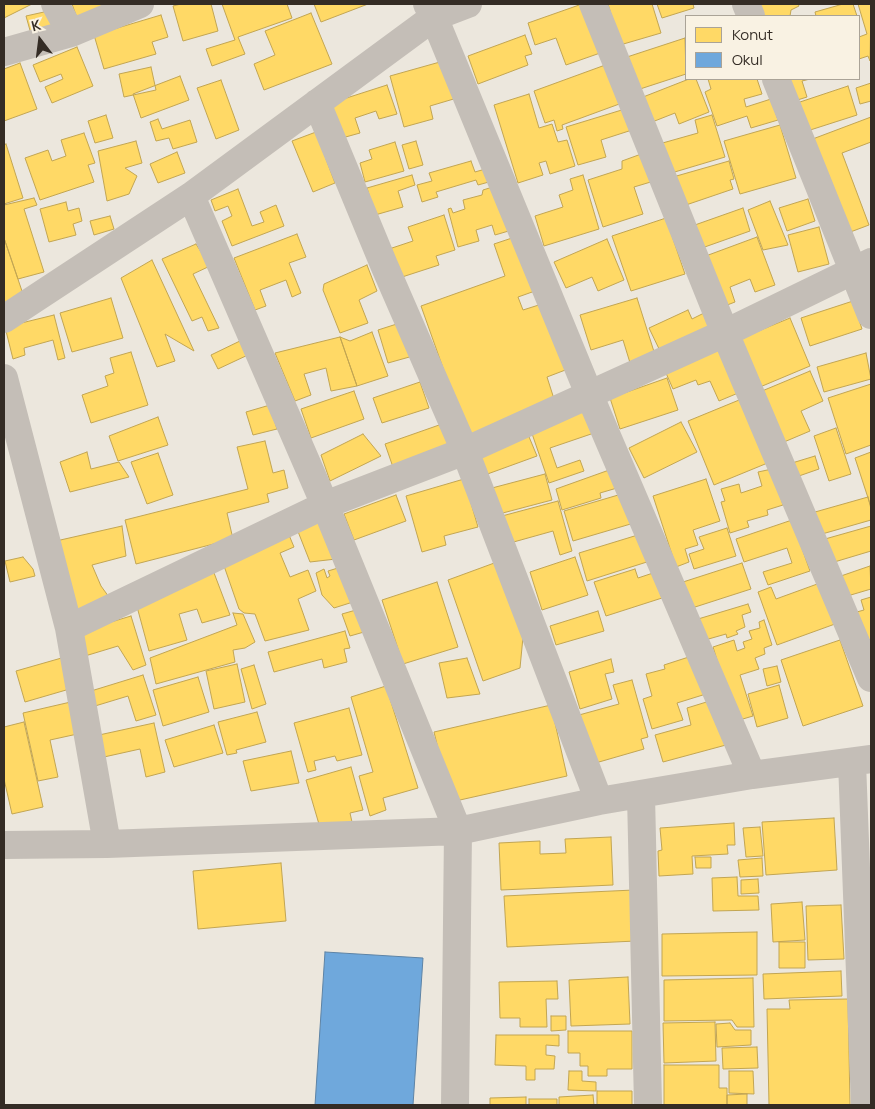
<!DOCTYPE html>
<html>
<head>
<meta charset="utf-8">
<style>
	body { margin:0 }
	#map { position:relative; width:875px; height:1109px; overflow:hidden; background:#ece7dd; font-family:Manrope,sans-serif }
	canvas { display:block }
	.frame { position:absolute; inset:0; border:5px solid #342c25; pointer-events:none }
	.legend { position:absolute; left:685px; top:15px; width:175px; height:65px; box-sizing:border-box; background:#f9f2e3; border:1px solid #aaa397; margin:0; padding:6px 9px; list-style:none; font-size:15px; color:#342c25 }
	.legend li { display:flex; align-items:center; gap:10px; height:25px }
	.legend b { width:25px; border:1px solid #aaa397 }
	.north { position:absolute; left:15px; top:15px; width:50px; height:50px; -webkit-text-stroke:4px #f9f2e3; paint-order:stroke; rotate:345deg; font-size:14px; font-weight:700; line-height:20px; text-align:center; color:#342c25 }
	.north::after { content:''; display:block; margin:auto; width:18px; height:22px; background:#342c25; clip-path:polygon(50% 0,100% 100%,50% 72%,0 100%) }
</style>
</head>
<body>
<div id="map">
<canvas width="875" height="1109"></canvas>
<div class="frame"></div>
<ul class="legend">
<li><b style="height:14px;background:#ffd966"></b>Konut</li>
<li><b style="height:14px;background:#6fa8dc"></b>Okul</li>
</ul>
<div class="north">K</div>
</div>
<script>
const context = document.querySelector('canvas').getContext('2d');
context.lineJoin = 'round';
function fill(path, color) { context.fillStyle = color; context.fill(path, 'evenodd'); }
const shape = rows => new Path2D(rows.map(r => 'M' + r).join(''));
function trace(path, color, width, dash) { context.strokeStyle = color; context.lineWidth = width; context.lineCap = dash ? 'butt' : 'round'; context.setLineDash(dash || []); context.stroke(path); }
const homes = shape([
	[4,4,32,4,4,18,4,4],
	[72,4,118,4,77,18,72,4],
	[181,4,211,4,218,31,183,41,173,6,181,4],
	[222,4,287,4,292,18,238,37,245,54,212,66,206,49,235,40,222,4],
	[314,4,368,4,321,22,314,4],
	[582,4,603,52,566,65,556,38,535,45,528,23,582,4],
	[608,4,652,4,661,33,620,45,608,4],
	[657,4,693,4,694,8,662,18,657,4],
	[754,4,798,4,799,6,791,10,790,16,758,16,754,4],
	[843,4,853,4,857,16,816,16,815,12,843,4],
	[858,4,871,4,870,61,868,56,859,59,859,37,867,34,858,4],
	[53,10,58,28,31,34,26,16,53,10],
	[311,13,332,64,264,90,254,64,275,55,265,31,311,13],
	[161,15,168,37,152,42,156,54,104,69,94,35,161,15],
	[525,35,532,54,525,56,528,65,478,84,468,56,525,35],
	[685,38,686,74,637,90,627,57,685,38],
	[77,47,93,86,52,103,45,87,63,79,61,74,40,82,33,65,77,47],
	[447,60,457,98,430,106,433,119,404,127,390,76,447,60],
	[20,63,37,109,4,121,4,69,20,63],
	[608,64,622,103,562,125,563,129,557,131,554,120,545,123,534,91,608,64],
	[151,67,156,90,124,97,119,74,151,67],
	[180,76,189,100,141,118,133,94,180,76],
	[689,79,696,79,709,112,679,124,675,113,647,124,638,99,689,79],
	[708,79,757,79,762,94,744,99,746,107,771,99,778,120,751,128,747,116,717,126,705,92,711,89,708,79],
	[784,79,810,79,802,81,807,97,791,102,784,79],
	[221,80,239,130,216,139,197,88,221,80],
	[871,83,871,101,860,104,856,88,871,83],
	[387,85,397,114,379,119,376,111,355,118,360,133,342,138,331,103,387,85],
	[848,86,857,115,804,132,794,104,848,86],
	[529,94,539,128,552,124,558,142,567,140,575,166,550,174,546,161,539,163,543,175,518,183,494,105,529,94],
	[625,109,632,130,601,140,606,157,578,165,566,127,625,109],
	[106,115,113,138,95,143,88,121,106,115],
	[712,115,725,157,668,174,659,144,698,133,695,120,712,115],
	[871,117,871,142,842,153,869,225,845,234,810,140,871,117],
	[158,119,162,129,190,120,197,142,173,149,169,138,156,141,150,122,158,119],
	[780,125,796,178,740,194,724,141,780,125],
	[316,132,335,183,313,192,292,141,316,132],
	[84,133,95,163,88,165,94,182,40,200,25,158,48,150,52,161,66,156,61,140,84,133],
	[136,141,142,163,125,168,137,176,129,194,107,201,98,151,136,141],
	[416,141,423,165,409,169,402,145,416,141],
	[395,142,404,171,365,182,360,163,372,159,369,150,395,142],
	[6,144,23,198,4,204,4,145,6,144],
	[177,152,185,173,158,183,150,164,177,152],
	[644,153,654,181,634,187,643,214,603,227,588,180,622,169,622,161,644,153],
	[471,161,475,172,492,167,496,180,478,185,476,180,436,192,438,197,422,202,417,185,432,181,429,173,471,161],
	[729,161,734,179,730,180,733,189,683,206,673,177,729,161],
	[412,175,415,185,398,191,403,207,375,215,367,188,412,175],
	[583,175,599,229,544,246,535,216,563,207,559,195,573,190,570,179,583,175],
	[499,185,512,230,495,235,492,225,476,230,479,241,458,247,448,209,451,208,453,213,465,209,463,200,482,195,483,190,499,185],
	[238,189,252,226,264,222,260,212,276,205,284,226,232,246,222,221,232,216,228,206,215,211,211,200,238,189],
	[34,198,37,205,24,209,44,272,18,279,4,238,4,205,34,198],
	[808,199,815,221,787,231,779,208,808,199],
	[770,201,788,245,763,250,748,210,770,201],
	[66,202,68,211,79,208,82,221,73,224,76,235,49,242,40,209,66,202],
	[743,208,750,231,699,249,692,226,743,208],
	[444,215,455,250,436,256,439,265,399,278,389,249,413,241,408,227,444,215],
	[110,216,114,229,94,235,90,221,110,216],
	[666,218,685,274,631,291,612,236,666,218],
	[819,227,829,264,798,272,788,235,819,227],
	[297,234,306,257,289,263,301,293,292,297,286,280,260,290,266,306,255,310,234,258,297,234],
	[515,237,535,291,518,297,523,310,545,303,568,369,547,377,555,402,470,444,421,306,505,276,494,244,515,237],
	[757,237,775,285,755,292,750,279,730,287,735,302,722,307,703,257,757,237],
	[4,238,24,297,4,303,4,238],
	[607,239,624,280,598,291,592,277,566,288,554,262,607,239],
	[196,244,210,266,193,274,219,328,208,331,202,317,192,321,162,259,196,244],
	[152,260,194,351,165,334,175,361,157,367,121,278,152,260],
	[367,265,377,291,359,300,368,323,340,333,323,290,324,284,367,265],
	[111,298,123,338,72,352,60,313,111,298],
	[637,298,656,358,631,366,623,340,591,350,580,315,637,298],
	[853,301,862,329,810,346,801,318,853,301],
	[688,310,692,319,704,313,713,332,662,355,649,328,688,310],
	[54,315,65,358,58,360,53,340,24,348,25,355,13,359,5,327,54,315],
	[790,318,810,366,760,387,739,339,790,318],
	[403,322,413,356,388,363,378,330,403,322],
	[372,332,388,376,357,386,340,337,350,341,372,332],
	[340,337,357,386,331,391,326,368,304,374,311,395,295,401,275,353,340,337],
	[722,339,743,391,719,401,710,381,698,385,696,380,673,389,662,364,722,339],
	[242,340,250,354,218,369,211,355,242,340],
	[131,352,148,405,91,423,82,395,108,386,105,376,114,373,110,358,131,352],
	[866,353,871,379,824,392,817,367,866,353],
	[810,371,823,401,801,411,810,431,784,442,762,391,810,371],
	[667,378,678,410,620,429,610,398,667,378],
	[420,382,429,408,382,423,373,398,420,382],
	[871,384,871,445,846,454,828,398,871,384],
	[354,391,364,419,311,438,301,409,354,391],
	[744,398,770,462,714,485,688,421,744,398],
	[586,402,597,432,550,448,557,468,580,460,584,471,549,483,528,422,586,402],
	[270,405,277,429,253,435,246,412,270,405],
	[158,417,168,445,118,461,109,436,158,417],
	[681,422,697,452,644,478,629,448,681,422],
	[442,424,452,453,395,473,385,444,442,424],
	[836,428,851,474,829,481,814,436,836,428],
	[527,432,537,456,482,476,473,453,527,432],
	[363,434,381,456,330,481,321,455,363,434],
	[265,441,273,473,284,470,288,488,267,494,269,502,227,513,233,539,136,564,125,520,248,489,237,447,265,441],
	[87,452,91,469,119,462,129,477,70,492,60,462,87,452],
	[871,452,871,507,855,458,871,452],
	[158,453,173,495,147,504,131,462,158,453],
	[815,456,819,469,796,477,792,463,815,456],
	[612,469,617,488,600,493,601,498,562,510,556,489,612,469],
	[772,469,783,505,767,510,768,515,747,521,749,527,730,533,721,502,725,501,721,489,739,484,741,493,762,486,758,472,772,469],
	[545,474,552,500,499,514,492,488,545,474],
	[464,479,478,527,444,536,446,545,422,552,406,496,464,479],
	[706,479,720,521,693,530,698,545,685,549,689,562,676,567,653,496,706,479],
	[625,493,634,523,573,541,564,511,625,493],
	[396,495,406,521,354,540,344,514,396,495],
	[868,497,871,509,871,520,815,536,808,514,868,497],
	[558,501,572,551,560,555,553,531,510,543,502,516,558,501],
	[322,519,336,559,310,562,297,529,322,519],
	[792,520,810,571,768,585,763,572,792,563,787,548,744,562,736,539,792,520],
	[122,526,126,556,92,565,101,586,114,604,74,611,56,541,122,526],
	[871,526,871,551,831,563,825,539,871,526],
	[727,528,736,556,694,569,689,554,704,549,699,537,727,528],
	[641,534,650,561,587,581,579,553,641,534],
	[289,535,294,547,280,553,290,577,308,570,316,591,298,599,309,630,265,641,255,614,244,613,239,609,223,563,289,535],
	[23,557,33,569,35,576,10,582,5,561,23,557],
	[575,557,588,595,542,610,530,572,575,557],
	[497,562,523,637,520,668,483,681,448,580,497,562],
	[742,563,751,589,692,608,683,582,742,563],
	[211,565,230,615,202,623,197,609,179,614,187,640,149,651,136,603,211,565],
	[870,566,871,589,844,597,838,577,870,566],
	[338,568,353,602,334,608,322,595,316,573,324,569,327,578,330,576,328,571,338,568],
	[635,569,638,578,653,573,662,598,606,616,594,582,635,569],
	[437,582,458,647,403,664,382,600,437,582],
	[820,583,835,624,777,645,758,592,771,587,776,599,820,583],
	[871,597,871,639,862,642,853,613,864,610,861,600,871,597],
	[748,604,751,612,742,615,745,627,736,631,738,634,727,638,726,634,705,640,698,619,748,604],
	[356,610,364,632,350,636,342,614,356,610],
	[598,611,604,631,556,645,550,626,598,611],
	[233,613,243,614,255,642,245,648,233,650,235,662,156,684,150,658,237,625,233,613],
	[131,616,146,665,133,670,118,646,85,656,78,632,131,616],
	[764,620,772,645,764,648,765,654,755,658,759,669,740,675,753,716,736,721,713,647,734,640,737,651,745,648,743,642,752,639,749,631,760,628,759,622,764,620],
	[345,631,350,648,344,649,347,662,324,668,322,659,274,672,268,652,345,631],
	[840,640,863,706,803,726,781,660,840,640],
	[695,655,706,694,677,703,683,720,652,729,643,699,652,696,646,674,665,669,664,665,695,655],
	[65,657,73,688,25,702,16,671,65,657],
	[467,658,480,694,447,698,439,663,467,658],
	[611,659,614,672,605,674,612,699,580,709,569,672,611,659],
	[237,664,245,702,214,709,206,671,237,664],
	[254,665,266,704,252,709,241,669,254,665],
	[777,666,781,682,767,686,763,669,777,666],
	[143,675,156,715,136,721,128,696,95,706,91,691,143,675],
	[198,677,209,712,163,726,153,690,198,677],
	[632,680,648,737,641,739,644,749,592,764,579,715,619,704,613,685,632,680],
	[779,685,788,718,757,727,748,694,779,685],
	[386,686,418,788,383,798,386,810,370,816,359,776,373,772,351,697,386,686],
	[713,700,726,745,663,762,655,735,691,725,687,708,713,700],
	[75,701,82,733,50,740,58,777,38,781,23,713,75,701],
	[551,705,567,776,451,802,434,732,551,705],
	[349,708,362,755,337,761,335,756,314,761,316,770,308,772,294,723,349,708],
	[257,712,266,742,236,750,237,753,227,755,218,722,257,712],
	[24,722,43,807,12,814,4,779,4,727,24,722],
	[154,723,165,772,146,777,140,749,104,757,99,735,154,723],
	[214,725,223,753,174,767,165,740,214,725],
	[291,751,299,783,251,791,243,761,291,751],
	[351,767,363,810,350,813,352,822,321,831,306,780,351,767],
	[834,818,837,870,766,875,762,822,834,818],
	[734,823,735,845,727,845,728,854,692,856,693,874,659,876,658,851,662,850,660,828,734,823],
	[760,827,763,856,746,857,743,828,760,827],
	[611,837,613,885,501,890,499,843,540,841,540,854,566,853,565,839,611,837],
	[695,857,711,857,711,868,696,868,695,857],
	[762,858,763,876,740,877,738,860,762,858],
	[281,863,286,921,198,929,193,871,281,863],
	[737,877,738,896,758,896,759,910,713,911,712,878,737,877],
	[758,879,759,893,741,894,741,880,758,879],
	[634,890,636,941,507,947,504,896,634,890],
	[802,902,805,940,773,942,771,904,802,902],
	[841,905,844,959,808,960,806,906,841,905],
	[757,932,757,975,662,976,662,934,757,932],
	[779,942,805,942,805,968,779,968,779,942],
	[841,971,842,996,764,999,763,974,841,971],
	[628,977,630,1024,571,1026,569,980,628,977],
	[753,978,754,1027,737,1027,732,1020,664,1021,664,980,753,978],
	[557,981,558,999,546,999,547,1027,520,1027,520,1018,500,1018,499,982,557,981],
	[848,999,850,1105,769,1105,767,1009,790,1009,789,1000,848,999],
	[551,1016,566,1016,566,1030,551,1031,551,1016],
	[715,1022,716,1061,664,1063,663,1023,715,1022],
	[730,1023,735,1030,751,1030,751,1045,717,1047,716,1024,730,1023],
	[568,1031,632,1031,632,1069,607,1069,607,1076,588,1076,588,1066,580,1066,580,1053,568,1053,568,1031],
	[496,1035,559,1035,559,1046,546,1045,546,1055,555,1056,554,1069,535,1069,535,1080,526,1080,526,1066,495,1065,496,1035],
	[757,1047,758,1068,723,1069,722,1048,757,1047],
	[664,1065,719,1065,719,1088,727,1088,727,1105,664,1105,664,1065],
	[569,1071,582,1071,582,1081,596,1082,596,1091,568,1090,569,1071],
	[729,1071,753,1071,754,1094,729,1093,729,1071],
	[597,1091,632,1091,632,1105,597,1105,597,1091],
	[747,1094,747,1105,727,1105,727,1095,747,1094],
	[593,1095,594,1105,559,1105,559,1097,593,1095],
	[526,1097,526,1105,490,1105,490,1098,526,1097],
	[529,1099,557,1099,557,1105,529,1105,529,1099]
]);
const schools = shape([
	[325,952,423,958,413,1105,315,1105,325,952]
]);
const minor = shape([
	[55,4,71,33],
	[427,4,434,17,589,394,752,775],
	[593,4,725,333,871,678],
	[746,4,751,16],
	[4,52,71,33,140,4],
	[776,79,871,315],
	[317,103,384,265,465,451,599,801],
	[191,196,325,505,458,831,455,1105],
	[4,319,191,196,434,17,468,4],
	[4,378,69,628,107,844],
	[69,628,325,505,465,451,725,333,871,262],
	[852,762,865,1105],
	[641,795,648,1105],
	[4,845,107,844,458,831,599,801,752,775,871,759]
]);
fill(homes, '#ffd966');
trace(homes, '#c2a552', 1);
fill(schools, '#6fa8dc');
trace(schools, '#5d83a5', 1);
trace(minor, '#c4beb7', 28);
</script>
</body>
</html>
